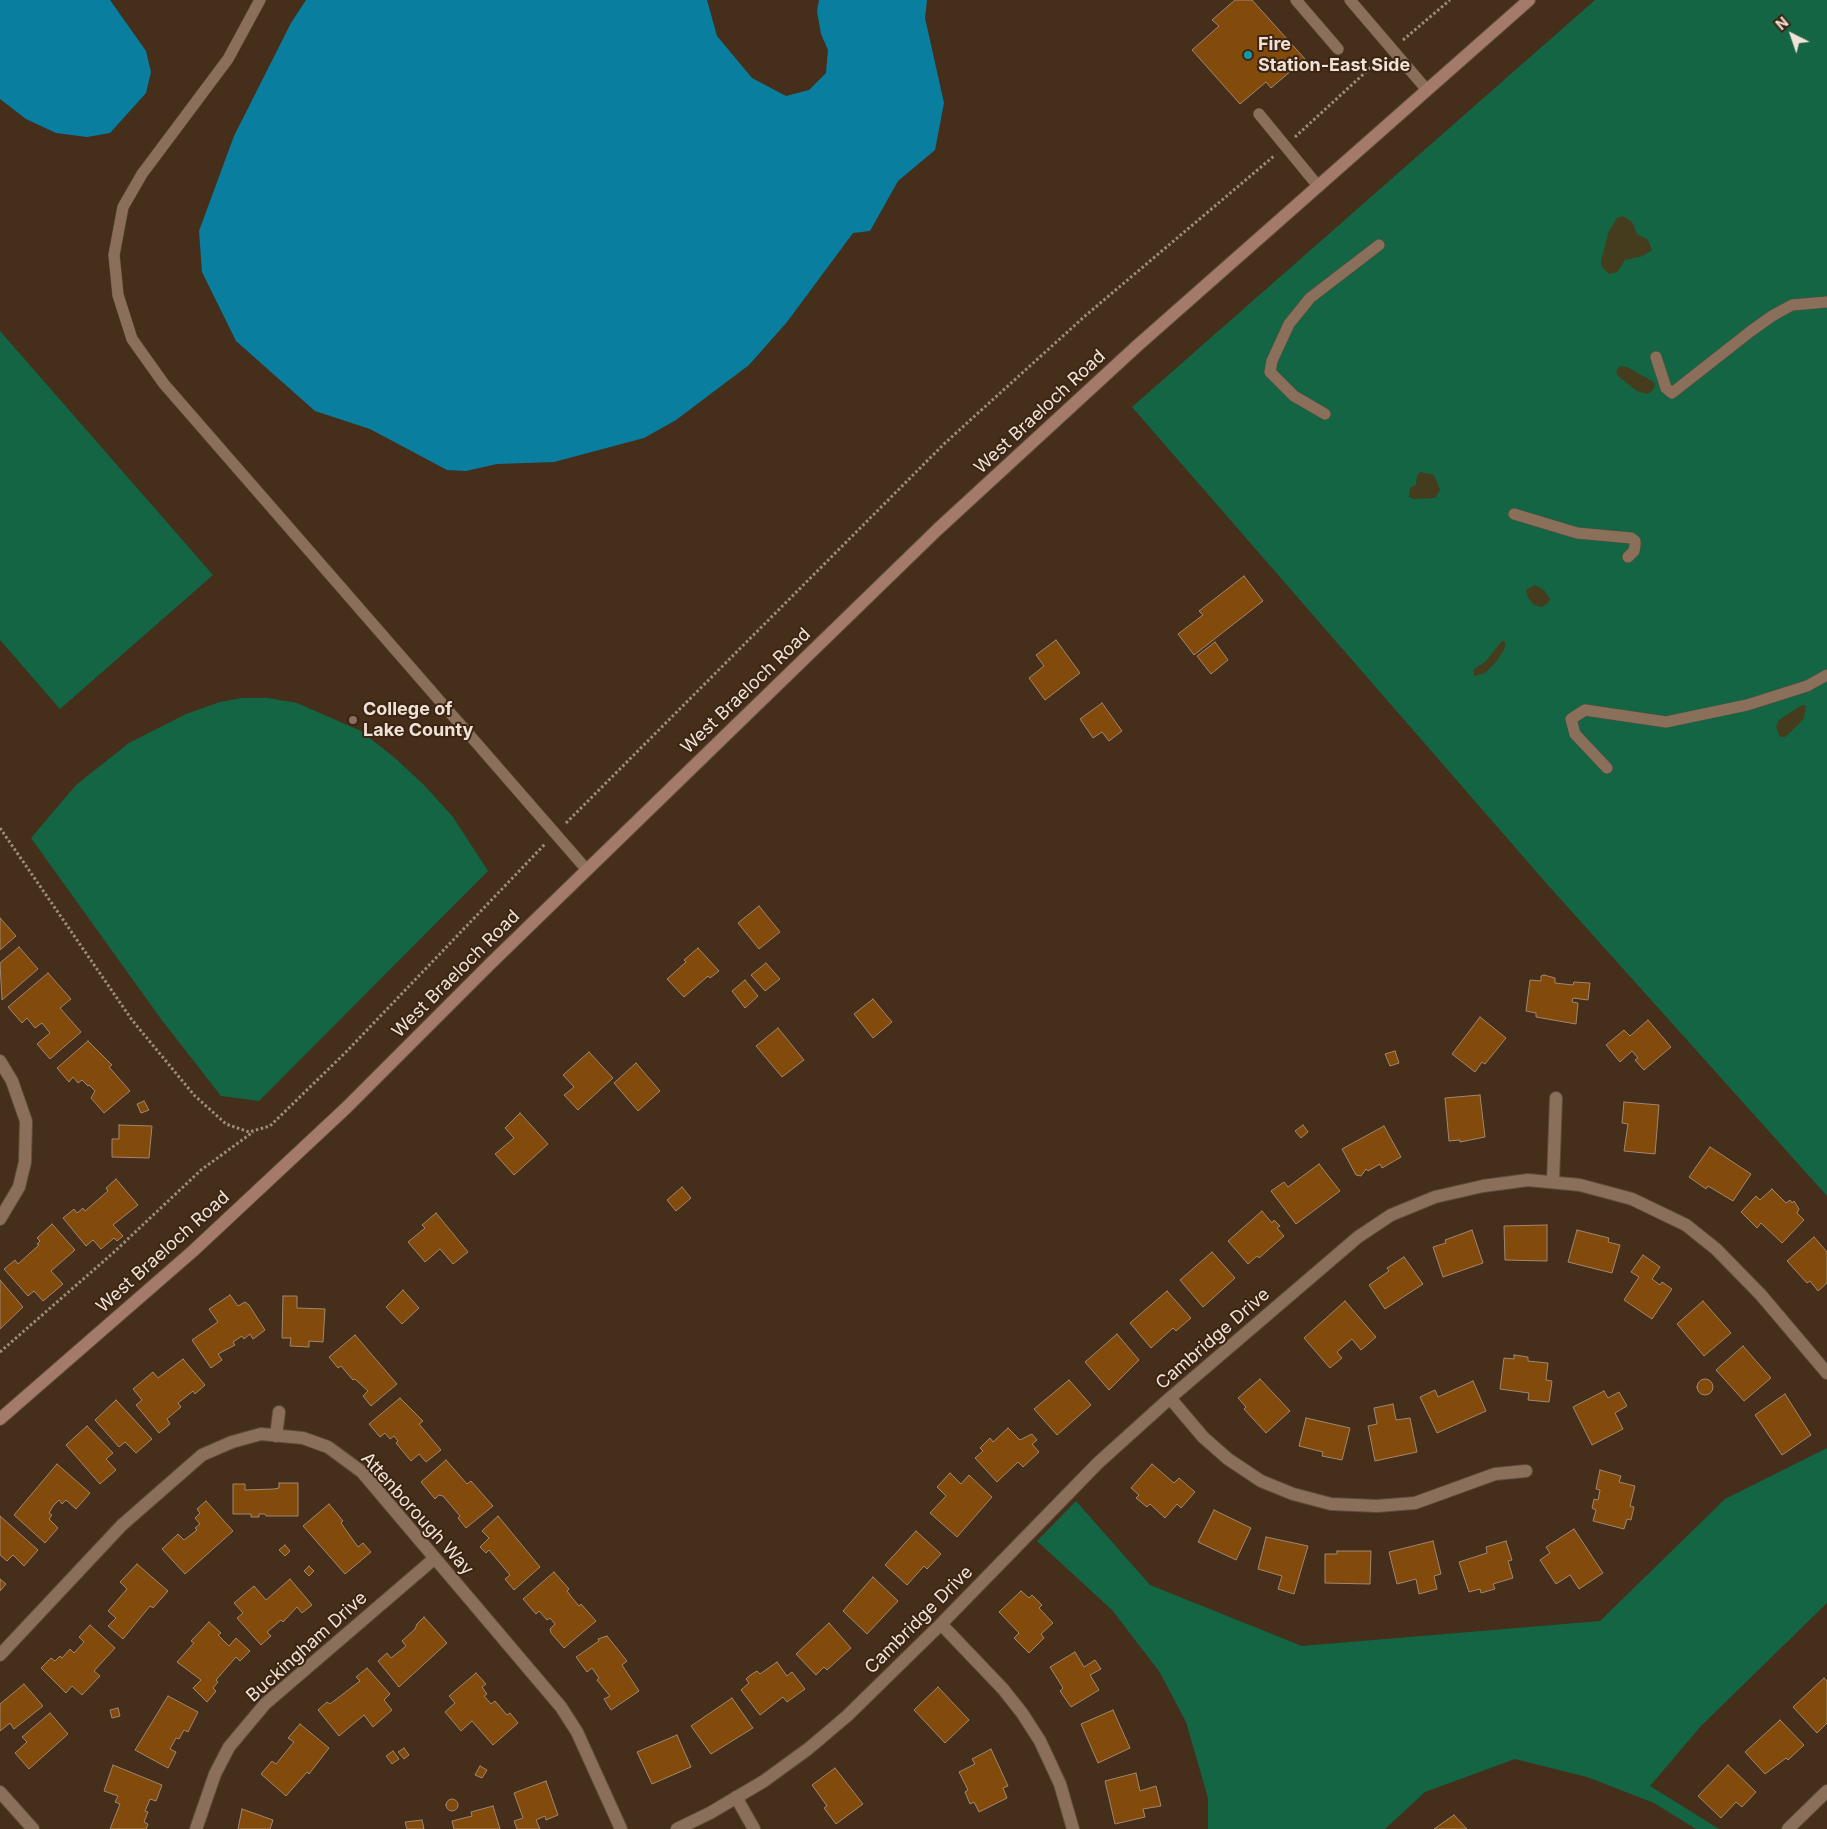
<!DOCTYPE html>
<html>
<head>
<meta charset="utf-8">
<style>
	body { margin:0 }
	#map { position:relative; width:1827px; height:1829px; overflow:hidden; background:#452f1b; font-family:Inter,sans-serif }
	canvas { display:block }
	.north { position:absolute; left:1767px; top:10px; width:50px; height:50px; -webkit-text-stroke:4px #3b2512; paint-order:stroke; rotate:319deg; font-size:14px; font-weight:700; line-height:20px; text-align:center; color:#f0e2d6 }
	.north::after { content:''; display:block; margin:auto; width:18px; height:22px; background:#f0e2d6; clip-path:polygon(50% 0,100% 100%,50% 72%,0 100%) }
</style>
</head>
<body>
<div id="map">
<canvas width="1827" height="1829"></canvas>
<div class="north">N</div>
</div>
<script>
const context = document.querySelector('canvas').getContext('2d');
context.lineJoin = 'round';
function fill(path, color) { context.fillStyle = color; context.fill(path, 'evenodd'); }
const shape = rows => new Path2D(rows.map(r => 'M' + r).join(''));
function trace(path, color, width, dash) { context.strokeStyle = color; context.lineWidth = width; context.lineCap = dash ? 'butt' : 'round'; context.setLineDash(dash || []); context.stroke(path); }
function write(font, color, halo, rows, align = 'center') {
  context.font = font + ' Inter,sans-serif'; context.lineWidth = 4; context.setLineDash([]); context.textBaseline = 'middle'; context.strokeStyle = halo; context.fillStyle = color; for (const [text, x, y, turn = 0] of rows) {
    context.save(); context.translate(x, y); context.rotate((+turn || 0) * Math.PI / 180); context.textAlign = isNaN(turn) ? turn : align; if (halo) context.strokeText(text, 0, 0); context.fillText(text, 0, 0); context.restore();
  }
}
const green = shape([
	[1595,0,1827,0,1827,1196,1547,884,1132,407],
	[0,331,213,575,60,709,0,640],
	[242,698,268,698,297,703,361,731,396,759,424,785,453,817,488,871,259,1101,221,1096,161,1019,31,838,76,785,129,743,186,714,220,702],
	[1827,1448,1827,1603,1701,1726,1650,1786,1719,1829,1696,1829,1654,1803,1587,1777,1515,1759,1425,1792,1385,1829,1208,1829,1208,1798,1186,1722,1159,1671,1112,1610,1037,1541,1076,1501,1150,1585,1302,1646,1600,1621,1725,1499]
]);
const sand = shape([
	[1623,216,1632,222,1637,234,1648,240,1652,250,1643,256,1625,260,1617,272,1609,274,1601,266,1601,261,1609,231,1617,218],
	[1620,366,1627,367,1654,382,1655,386,1651,392,1647,394,1637,391,1618,376,1616,371],
	[1420,472,1434,475,1440,490,1435,498,1414,499,1409,497,1410,488,1416,485,1417,476],
	[1535,585,1544,590,1550,599,1549,602,1542,607,1534,605,1527,596,1526,590],
	[1504,641,1506,644,1504,650,1496,662,1485,673,1474,676,1474,669,1486,661,1501,642],
	[1806,705,1804,718,1798,725,1785,737,1780,737,1776,727,1779,720,1800,706]
]);
const water = shape([
	[0,0,110,0,146,51,151,72,146,93,110,133,87,137,56,133,26,119,0,99],
	[306,0,707,0,717,36,752,78,786,96,809,90,826,73,828,50,821,34,817,11,819,0,927,0,925,18,944,103,935,150,898,181,870,231,853,233,787,322,749,365,676,420,644,438,554,462,497,464,466,471,447,470,370,429,315,411,236,341,202,272,199,231,234,136,291,23]
]);
const building = shape([
	[1235,0,1252,0,1305,59,1271,88,1266,82,1240,104,1192,50,1219,26,1212,20,1235,0],
	[1244,576,1263,601,1194,655,1178,634,1203,615,1199,611,1244,576],
	[1056,640,1080,673,1045,700,1029,678,1044,666,1036,655,1056,640],
	[1215,642,1228,660,1211,674,1197,656,1215,642],
	[1102,703,1122,731,1109,741,1102,732,1093,738,1080,719,1102,703],
	[759,906,780,932,759,949,738,923,759,906],
	[0,918,16,936,0,950,0,918],
	[19,947,38,969,2,1000,0,963,19,947],
	[698,948,719,971,710,978,708,976,684,997,667,979,686,962,684,960,698,948],
	[766,963,780,979,765,991,751,975,766,963],
	[48,973,71,999,60,1008,81,1032,50,1059,37,1044,50,1033,42,1023,35,1028,27,1018,22,1023,8,1007,48,973],
	[1544,975,1555,978,1555,983,1573,985,1574,982,1590,983,1588,1000,1573,998,1572,1002,1578,1003,1576,1024,1536,1017,1536,1013,1526,1011,1530,980,1541,981,1541,976,1544,975],
	[745,980,758,996,745,1008,732,991,745,980],
	[873,999,892,1022,873,1038,854,1014,873,999],
	[1480,1017,1506,1038,1485,1064,1482,1062,1475,1072,1452,1054,1480,1017],
	[1648,1020,1671,1047,1644,1070,1635,1060,1638,1058,1632,1051,1620,1062,1606,1045,1624,1030,1630,1036,1648,1020],
	[778,1028,804,1060,782,1077,756,1046,778,1028],
	[88,1041,112,1065,109,1067,130,1091,104,1113,91,1098,95,1091,89,1085,88,1086,82,1080,78,1083,73,1077,69,1082,57,1068,88,1041],
	[1395,1051,1399,1063,1390,1066,1385,1054,1395,1051],
	[589,1052,613,1078,578,1110,564,1095,574,1087,563,1075,589,1052],
	[636,1063,660,1091,638,1111,614,1083,636,1063],
	[1480,1095,1485,1137,1460,1142,1460,1140,1449,1141,1445,1098,1480,1095],
	[144,1101,149,1110,141,1113,137,1104,144,1101],
	[1624,1102,1659,1105,1655,1154,1624,1151,1628,1124,1622,1123,1624,1102],
	[520,1113,548,1144,514,1175,495,1154,514,1138,505,1128,520,1113],
	[119,1125,152,1126,149,1158,112,1157,112,1139,119,1139,119,1125],
	[1303,1125,1308,1132,1301,1138,1295,1131,1303,1125],
	[1384,1126,1401,1157,1382,1168,1380,1164,1368,1171,1366,1169,1361,1176,1356,1175,1342,1149,1384,1126],
	[1710,1147,1751,1174,1733,1201,1708,1186,1706,1189,1689,1177,1710,1147],
	[1319,1164,1340,1191,1296,1224,1271,1191,1284,1182,1288,1187,1319,1164],
	[116,1179,138,1205,113,1225,123,1236,117,1241,114,1238,101,1249,93,1240,86,1246,63,1218,74,1209,77,1213,83,1208,85,1211,108,1191,106,1188,116,1179],
	[682,1187,691,1198,676,1211,667,1200,682,1187],
	[1772,1189,1786,1203,1790,1200,1792,1203,1794,1201,1799,1209,1797,1213,1804,1220,1782,1243,1761,1223,1757,1228,1741,1212,1756,1196,1760,1200,1772,1189],
	[1262,1211,1272,1223,1274,1220,1280,1226,1277,1228,1284,1236,1259,1258,1257,1256,1248,1264,1228,1241,1262,1211],
	[436,1213,468,1252,453,1264,440,1249,425,1262,408,1242,425,1228,422,1225,436,1213],
	[52,1224,75,1250,51,1271,63,1284,43,1301,34,1291,28,1296,4,1269,15,1260,18,1264,39,1245,37,1244,40,1241,37,1238,52,1224],
	[1547,1225,1547,1261,1505,1260,1504,1226,1547,1225],
	[1472,1230,1483,1263,1443,1277,1433,1247,1446,1243,1445,1240,1472,1230],
	[1577,1230,1609,1238,1608,1242,1620,1245,1612,1273,1568,1262,1577,1230],
	[1814,1237,1827,1252,1827,1283,1818,1291,1810,1281,1807,1283,1787,1261,1814,1237],
	[1212,1252,1235,1278,1203,1307,1180,1280,1212,1252],
	[1643,1255,1660,1267,1652,1279,1660,1285,1662,1282,1672,1289,1652,1319,1624,1300,1639,1277,1631,1272,1643,1255],
	[1404,1257,1423,1284,1385,1309,1369,1285,1389,1271,1387,1268,1404,1257],
	[0,1280,23,1307,0,1329,0,1280],
	[403,1290,419,1308,402,1324,386,1307,403,1290],
	[1167,1291,1191,1318,1176,1331,1173,1328,1151,1348,1130,1323,1167,1291],
	[230,1295,238,1306,245,1302,249,1305,265,1330,253,1339,250,1334,244,1339,242,1336,233,1342,235,1345,218,1354,222,1360,211,1368,192,1340,218,1322,209,1309,230,1295],
	[283,1296,297,1296,297,1308,325,1309,323,1342,309,1341,309,1347,290,1346,291,1338,282,1338,283,1296],
	[1345,1301,1376,1337,1361,1350,1352,1339,1337,1352,1342,1358,1330,1368,1304,1338,1345,1301],
	[1703,1301,1731,1333,1704,1356,1677,1324,1703,1301],
	[1117,1334,1139,1360,1109,1390,1085,1362,1117,1334],
	[355,1335,397,1384,371,1406,363,1396,368,1391,355,1379,353,1380,341,1366,338,1368,329,1357,355,1335],
	[1743,1346,1771,1378,1744,1401,1716,1370,1743,1346],
	[1514,1355,1528,1357,1528,1361,1548,1363,1546,1380,1552,1381,1549,1402,1528,1400,1529,1393,1500,1389,1504,1358,1514,1359,1514,1355],
	[183,1359,205,1385,195,1394,193,1391,178,1403,181,1407,167,1419,170,1424,159,1433,136,1405,142,1400,133,1389,153,1372,158,1378,183,1359],
	[1260,1379,1290,1411,1266,1433,1244,1409,1246,1407,1238,1398,1260,1379],
	'1697 1387a8 8 0 1 1 16 0a8 8 0 1 1-16 0Z',
	[1069,1380,1091,1405,1057,1435,1034,1409,1069,1380],
	[1473,1381,1486,1411,1437,1433,1420,1397,1435,1390,1438,1397,1473,1381],
	[1604,1391,1608,1398,1619,1392,1627,1406,1615,1413,1623,1429,1592,1445,1573,1407,1604,1391],
	[1785,1394,1811,1435,1782,1455,1755,1415,1785,1394],
	[400,1398,423,1421,419,1424,441,1450,426,1462,419,1454,411,1461,396,1443,398,1441,394,1436,390,1439,385,1433,380,1437,369,1424,400,1398],
	[116,1400,152,1439,136,1453,125,1442,119,1447,95,1420,116,1400],
	[1393,1404,1396,1420,1410,1418,1417,1452,1375,1461,1368,1426,1377,1424,1374,1408,1393,1404],
	[1306,1418,1350,1428,1342,1460,1322,1456,1323,1452,1299,1446,1306,1418],
	[87,1426,113,1453,106,1459,116,1470,100,1484,66,1445,87,1426],
	[1008,1428,1020,1440,1032,1434,1037,1440,1032,1444,1039,1452,1023,1467,1018,1462,997,1482,975,1458,983,1451,980,1448,990,1438,993,1442,1008,1428],
	[446,1460,467,1484,471,1481,493,1506,466,1528,458,1518,460,1516,443,1496,439,1495,435,1499,421,1482,446,1460],
	[57,1464,90,1493,76,1509,66,1500,62,1504,59,1500,53,1506,49,1513,52,1515,49,1519,58,1528,45,1543,14,1515,57,1464],
	[1152,1464,1174,1483,1179,1478,1195,1492,1181,1508,1177,1504,1165,1518,1150,1504,1147,1507,1136,1498,1139,1495,1131,1488,1152,1464],
	[1600,1470,1621,1476,1619,1482,1635,1486,1630,1506,1634,1507,1631,1520,1627,1519,1624,1529,1593,1521,1596,1510,1592,1508,1594,1499,1598,1500,1600,1490,1596,1489,1600,1470],
	[950,1473,961,1484,969,1475,992,1497,957,1537,930,1513,946,1496,937,1487,950,1473],
	[279,1483,298,1483,298,1516,266,1516,265,1514,259,1514,259,1517,251,1517,251,1514,233,1514,233,1484,245,1484,245,1490,274,1489,279,1488,279,1483],
	[206,1501,233,1531,185,1574,162,1549,178,1534,184,1540,197,1530,195,1528,200,1524,195,1518,200,1513,197,1509,206,1501],
	[329,1504,343,1521,341,1523,358,1547,363,1543,371,1552,345,1574,303,1526,329,1504],
	[1214,1510,1251,1528,1236,1560,1198,1542,1214,1510],
	[0,1516,38,1550,24,1566,13,1555,7,1561,0,1555,0,1516],
	[498,1516,540,1567,514,1590,505,1579,510,1575,489,1550,486,1553,480,1547,489,1538,482,1531,498,1516],
	[1574,1529,1603,1573,1579,1589,1570,1575,1556,1584,1540,1560,1550,1553,1546,1547,1574,1529],
	[916,1531,941,1554,927,1569,924,1566,907,1585,885,1565,916,1531],
	[1266,1537,1308,1546,1294,1594,1278,1589,1282,1576,1258,1569,1266,1537],
	[1433,1541,1441,1574,1434,1576,1437,1589,1419,1594,1416,1579,1397,1584,1389,1552,1433,1541],
	[1506,1541,1512,1560,1508,1561,1513,1578,1493,1584,1495,1589,1481,1593,1480,1589,1469,1592,1459,1562,1487,1553,1486,1547,1506,1541],
	[285,1545,290,1551,285,1556,279,1550,285,1545],
	[1337,1551,1371,1551,1370,1584,1325,1583,1325,1554,1337,1554,1337,1551],
	[137,1564,168,1591,153,1608,150,1606,123,1639,108,1626,116,1618,108,1611,127,1589,120,1582,137,1564],
	[309,1566,314,1571,309,1576,304,1571,309,1566],
	[554,1572,569,1589,567,1591,573,1599,579,1606,581,1604,596,1621,564,1648,551,1633,550,1629,555,1624,550,1618,547,1620,539,1611,536,1614,523,1599,554,1572],
	[873,1577,898,1601,867,1634,843,1611,873,1577],
	[0,1579,6,1584,0,1591,0,1579],
	[290,1579,312,1605,302,1613,297,1607,283,1622,281,1620,267,1632,271,1636,261,1645,237,1618,243,1613,234,1603,254,1586,266,1600,290,1579],
	[1021,1591,1029,1598,1032,1595,1042,1605,1039,1608,1053,1623,1041,1634,1044,1638,1029,1653,1014,1638,1019,1633,999,1612,1021,1591],
	[424,1617,447,1643,399,1687,378,1661,387,1653,391,1658,406,1646,402,1641,415,1629,417,1624,424,1617],
	[209,1622,221,1633,218,1635,229,1646,236,1638,250,1651,240,1661,236,1657,216,1680,218,1682,213,1688,216,1691,207,1702,193,1688,201,1680,177,1662,194,1643,191,1641,209,1622],
	[829,1623,851,1648,827,1670,824,1667,816,1675,796,1654,829,1623],
	[90,1625,115,1648,94,1671,100,1676,82,1695,72,1686,66,1693,41,1668,51,1658,55,1661,60,1656,62,1658,70,1649,74,1653,84,1642,79,1637,90,1625],
	[607,1636,627,1661,622,1665,639,1691,611,1710,604,1699,610,1696,597,1680,599,1678,592,1668,587,1672,576,1657,599,1641,598,1639,607,1636],
	[1075,1652,1084,1667,1095,1660,1101,1669,1090,1675,1099,1690,1071,1707,1060,1691,1063,1688,1050,1667,1075,1652],
	[777,1662,787,1676,792,1672,805,1689,787,1702,783,1697,760,1715,741,1690,749,1683,746,1679,749,1676,757,1671,760,1674,777,1662],
	[367,1668,390,1694,384,1700,392,1710,373,1727,364,1715,339,1736,318,1710,327,1702,330,1704,360,1681,356,1677,367,1668],
	[476,1673,486,1684,482,1687,487,1694,484,1696,491,1704,495,1701,507,1715,510,1713,518,1723,493,1745,472,1721,461,1731,445,1712,455,1703,449,1696,476,1673],
	[1824,1678,1827,1681,1827,1723,1817,1733,1793,1707,1824,1678],
	[24,1684,43,1706,14,1729,10,1723,0,1731,0,1704,24,1684],
	[938,1687,969,1720,945,1743,914,1710,938,1687],
	[168,1696,198,1712,188,1732,184,1730,179,1739,176,1738,170,1749,176,1752,168,1768,135,1750,168,1696],
	[732,1698,753,1728,711,1754,691,1726,732,1698],
	[118,1708,120,1716,112,1718,110,1710,118,1708],
	[1113,1710,1130,1748,1098,1763,1081,1724,1113,1710],
	[50,1713,68,1734,29,1769,15,1753,27,1742,22,1737,50,1713],
	[1780,1720,1804,1745,1788,1760,1786,1758,1765,1774,1745,1752,1780,1720],
	[300,1724,329,1748,309,1774,307,1772,286,1796,261,1774,272,1761,276,1764,294,1742,288,1738,300,1724],
	[677,1735,691,1767,652,1784,637,1752,677,1735],
	[404,1748,409,1755,404,1759,398,1752,404,1748],
	[991,1749,1008,1786,1003,1788,1007,1798,979,1812,974,1802,970,1804,965,1792,968,1790,959,1772,975,1764,972,1759,991,1749],
	[393,1751,399,1759,392,1764,386,1756,393,1751],
	[113,1765,162,1785,156,1801,150,1799,145,1811,148,1812,144,1822,148,1824,146,1829,110,1829,120,1804,115,1802,118,1796,104,1791,113,1765],
	[1728,1765,1756,1792,1742,1807,1736,1802,1721,1818,1698,1796,1728,1765],
	[480,1766,487,1770,482,1778,475,1775,480,1766],
	[835,1768,863,1804,836,1824,824,1808,827,1806,812,1785,835,1768],
	[1136,1773,1140,1791,1156,1786,1161,1806,1143,1809,1145,1817,1115,1824,1105,1781,1136,1773],
	[546,1781,558,1815,546,1820,545,1816,536,1820,540,1829,517,1829,514,1821,523,1818,514,1793,546,1781],
	'446 1805a6 6 0 1 1 12 0a6 6 0 1 1-12 0Z',
	[493,1806,500,1829,454,1829,452,1821,472,1816,471,1812,493,1806],
	[242,1809,273,1820,270,1829,238,1829,242,1809],
	[1454,1815,1467,1829,1434,1829,1454,1815],
	[422,1820,424,1829,407,1829,405,1822,422,1820]
]);
const path = shape([
	[1403,40,1450,0],
	[1295,137,1381,58],
	[566,823,945,443,1085,316,1274,156],
	[0,828,132,1020,194,1095,226,1124,249,1132,270,1126,346,1052,545,844],
	[0,1352,113,1253,201,1170,253,1132]
]);
const lane = shape([
	[260,0,228,59,142,174,123,207,114,255,118,295,132,339,164,384,587,870],
	[1296,0,1338,49],
	[1350,0,1427,90],
	[1259,114,1318,186],
	[1656,357,1666,388,1672,393,1751,331,1772,316,1792,305,1827,302],
	[1325,414,1294,396,1270,372,1272,361,1289,324,1310,298,1379,245],
	[1514,514,1577,533,1631,538,1635,541,1635,545,1634,551,1628,557],
	[1607,768,1575,734,1571,719,1585,710,1666,722,1747,705,1807,686,1827,675]
]);
const street = shape([
	[0,1061,12,1081,26,1121,25,1162,19,1187,0,1219],
	[1553,1182,1556,1098],
	[1170,1398,1203,1437,1228,1459,1261,1481,1293,1494,1331,1504,1377,1506,1415,1503,1495,1474,1526,1471],
	[276,1436,279,1412],
	[941,1624,1003,1689,1022,1713,1040,1741,1060,1784,1073,1829],
	[0,1655,122,1525,202,1455,232,1442,261,1434,303,1438,328,1447,362,1472,561,1707,577,1732,621,1829],
	[0,1792,33,1829],
	[736,1797,754,1829],
	[196,1829,215,1774,229,1747,265,1704,435,1558],
	[677,1829,710,1813,764,1781,808,1749,847,1716,941,1624,1098,1463,1170,1398,1358,1237,1391,1215,1435,1197,1483,1186,1528,1180,1580,1185,1632,1199,1686,1225,1716,1249,1761,1295,1827,1373],
	[1788,1829,1827,1791]
]);
const secondary = shape([
	[0,1419,193,1251,346,1108,490,964,938,529,1137,346,1529,0]
]);
const markers = [
	[1248,55,5,"#0f9aa8"],
	[353,720,5,"#8d6e63"]
];
const poiNames = [
	["Fire",1258,45],
	["Station-East Side",1258,66],
	["College of",363,710],
	["Lake County",363,731]
];
const streetNames = [
	["West Braeloch Road",1040,412,-43],
	["West Braeloch Road",746,691,-44],
	["West Braeloch Road",456,974,-45],
	["West Braeloch Road",163,1252,-42],
	["Cambridge Drive",1213,1339,-41],
	["Attenborough Way",417,1514,48],
	["Cambridge Drive",919,1620,-45],
	["Buckingham Drive",307,1647,-42]
];
fill(green, '#136544');
fill(sand, '#443c1c');
fill(water, '#097e9f');
fill(building, '#824a0b');
trace(building, '#a18671', 1);
trace(lane, '#5e4c3b', 12);
trace(street, '#5e4c3b', 14);
trace(secondary, '#5e4c3b', 14);
trace(path, '#9e8c7c', 3, [2.5, 2.5]);
trace(lane, '#8a705b', 11);
trace(street, '#8a705b', 12);
trace(secondary, '#a47a6b', 12);
for (const [x, y, r, color] of markers) { const dot = new Path2D(); dot.arc(x, y, r, 0, 2 * Math.PI); context.fillStyle = color; context.fill(dot); trace(dot, '#3b2512', 2); }
write('bold 18px', '#f0e2d6', '#3b2512', poiNames, 'left');
write('18px', '#f0e2d6', '#3b2512', streetNames);
</script>
</body>
</html>
